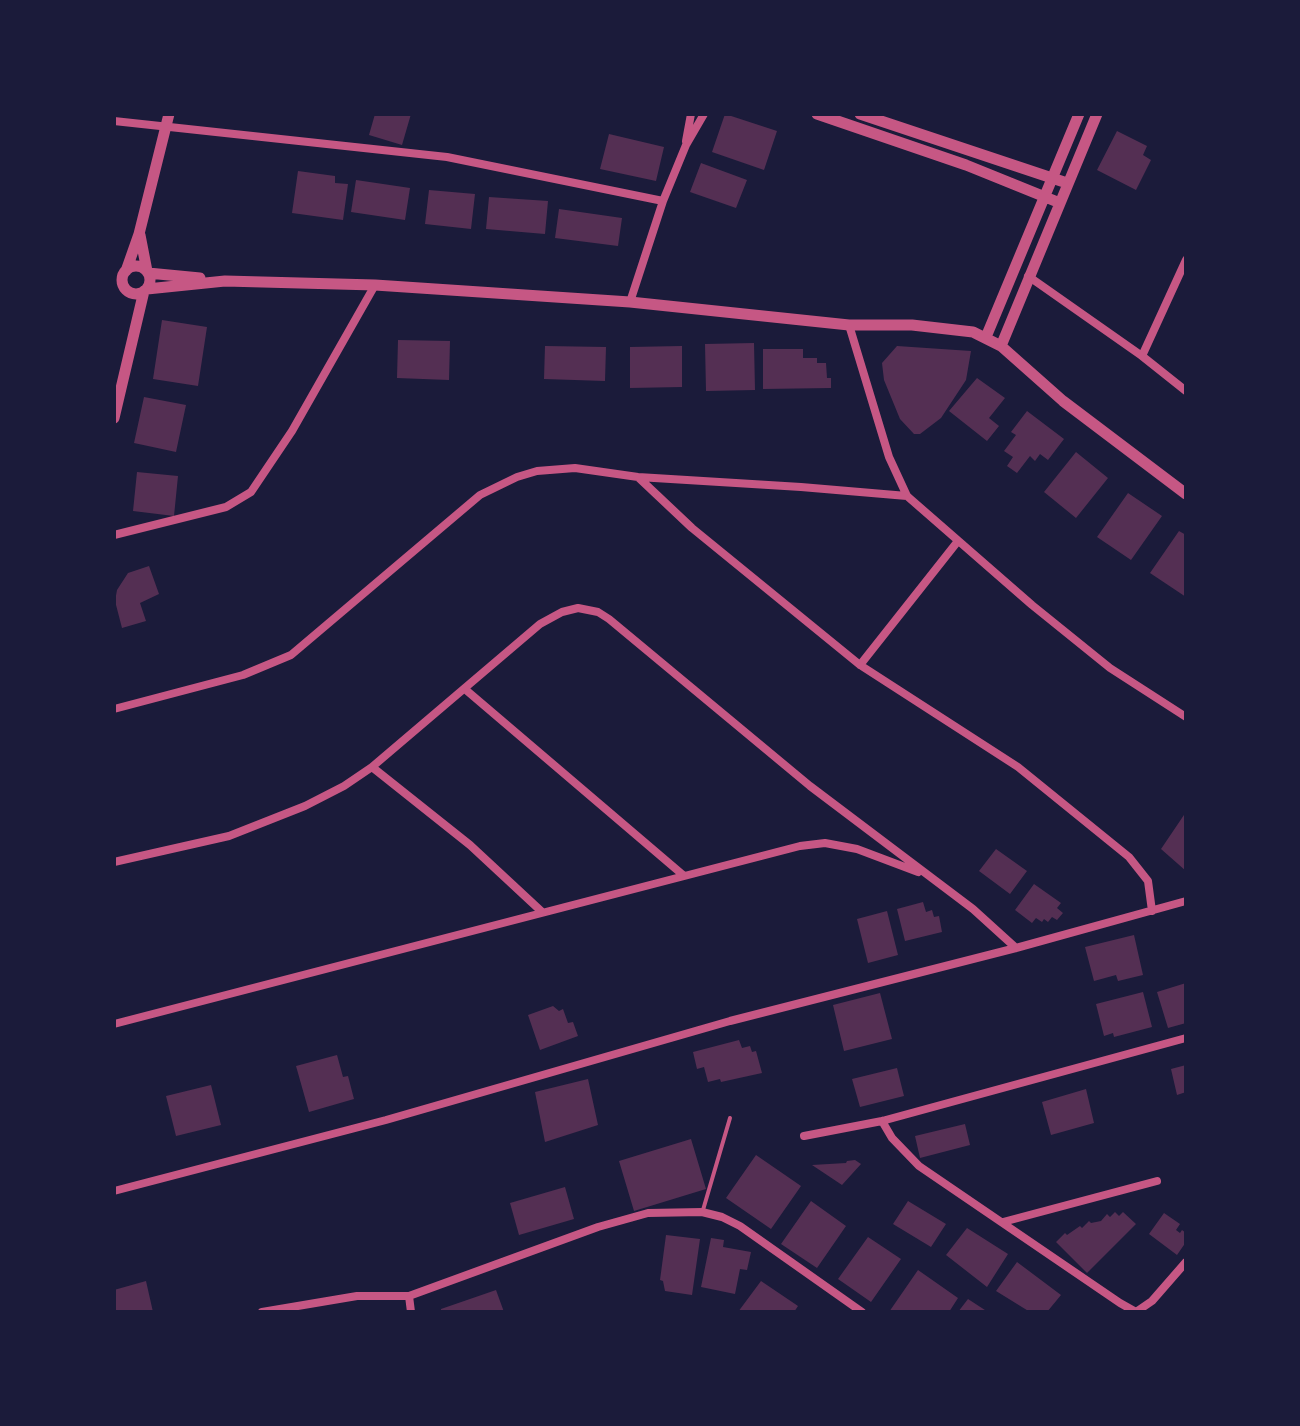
<!DOCTYPE html>
<html>
<head>
<meta charset="utf-8">
<style>
	body { margin:0 }
	#map { position:relative; width:1300px; height:1426px; overflow:hidden; background:#1b1b3a; font-family:"Public Sans",sans-serif }
	canvas { display:block }
	.frame { position:absolute; inset:0; border:116px solid #1b1b3a; pointer-events:none }
</style>
</head>
<body>
<div id="map">
<canvas width="1300" height="1426"></canvas>
<div class="frame"></div>
</div>
<script>
const context = document.querySelector('canvas').getContext('2d');
context.lineJoin = 'round';
function fill(path, color) { context.fillStyle = color; context.fill(path, 'evenodd'); }
const shape = rows => new Path2D(rows.map(r => 'M' + r).join(''));
function trace(path, color, width, dash) { context.strokeStyle = color; context.lineWidth = width; context.lineCap = dash ? 'butt' : 'round'; context.setLineDash(dash || []); context.stroke(path); }
const building = shape([
	[375,114,411,114,402,145,369,135],
	[725,114,777,131,764,170,712,152],
	[1117,131,1147,146,1143,155,1151,160,1136,190,1097,170],
	[609,134,664,147,656,181,600,169],
	[701,163,747,180,736,208,690,192],
	[298,171,335,176,335,183,348,184,343,220,292,213],
	[356,180,410,188,405,220,351,212],
	[429,190,475,194,471,229,425,224],
	[489,197,548,201,545,234,486,229],
	[559,209,622,218,618,246,555,238],
	[162,320,207,327,198,386,153,379],
	[398,340,450,341,449,380,397,378],
	[754,343,755,390,706,391,705,344],
	[545,346,606,347,605,381,544,379],
	[682,346,682,387,630,388,630,347],
	[897,346,971,351,966,380,941,418,920,434,914,434,900,419,884,380,882,363],
	[763,349,803,349,803,358,817,358,817,363,826,363,827,378,831,378,831,388,763,389],
	[977,378,1005,398,989,418,999,426,987,441,949,411],
	[144,397,186,405,176,452,134,443],
	[1027,411,1064,439,1048,460,1040,454,1035,461,1030,456,1017,473,1007,466,1013,457,1004,451,1016,435,1011,432],
	[1076,452,1108,478,1076,518,1044,492],
	[137,472,178,476,174,516,133,511],
	[1128,493,1162,516,1131,560,1097,537],
	[1179,531,1186,535,1186,597,1150,573],
	[149,566,159,594,140,603,146,621,122,628,115,601,117,590,128,573],
	[1186,812,1186,871,1161,849],
	[996,849,1027,871,1010,894,979,871],
	[1034,884,1061,903,1057,908,1063,913,1057,920,1052,917,1048,922,1044,919,1042,922,1036,918,1032,923,1015,910],
	[923,902,926,912,932,910,934,917,939,916,942,932,905,941,897,909],
	[887,911,898,955,868,963,857,919],
	[1134,935,1143,975,1118,981,1116,975,1094,981,1085,947],
	[1186,983,1186,1023,1168,1028,1157,992],
	[1143,992,1152,1027,1114,1037,1113,1033,1104,1036,1096,1004],
	[880,993,892,1039,844,1051,833,1005],
	[553,1006,559,1011,563,1009,568,1023,573,1022,578,1036,540,1050,528,1015],
	[739,1040,742,1048,750,1046,752,1052,756,1051,762,1073,721,1082,720,1079,708,1082,704,1067,697,1069,693,1052],
	[337,1055,343,1077,348,1076,354,1099,309,1112,296,1066],
	[1186,1065,1186,1092,1177,1095,1171,1069],
	[897,1068,904,1096,860,1107,852,1079],
	[588,1079,598,1125,545,1142,535,1092],
	[211,1085,221,1125,176,1136,166,1096],
	[1086,1089,1094,1123,1051,1135,1042,1102],
	[965,1124,970,1145,920,1158,915,1136],
	[691,1139,706,1189,634,1211,619,1161],
	[756,1155,801,1186,771,1229,726,1198],
	[855,1160,861,1164,842,1185,812,1165,846,1163,847,1161],
	[565,1187,574,1219,519,1235,510,1203],
	[811,1201,846,1226,817,1268,781,1244],
	[908,1201,946,1224,931,1247,893,1224],
	[1115,1212,1119,1216,1123,1212,1136,1224,1087,1273,1056,1242,1065,1233,1067,1235,1080,1226,1082,1228,1089,1221,1091,1223,1101,1221,1107,1214,1110,1217],
	[1164,1213,1180,1224,1176,1230,1180,1233,1182,1230,1186,1233,1186,1242,1177,1255,1149,1234],
	[967,1228,1008,1254,987,1287,946,1255],
	[666,1235,700,1239,692,1295,665,1291,663,1281,660,1280],
	[868,1237,901,1259,871,1302,838,1279],
	[711,1238,724,1240,723,1247,751,1252,747,1270,740,1269,735,1294,701,1287],
	[1017,1262,1061,1295,1047,1312,1030,1312,996,1291],
	[918,1270,958,1298,949,1312,889,1312],
	[146,1281,153,1312,114,1312,114,1290],
	[761,1281,798,1306,794,1312,738,1312],
	[496,1290,504,1312,441,1312,441,1309],
	[968,1299,988,1312,958,1312]
]);
const service = shape([
	[703,1210,730,1118]
]);
const minor = shape([
	[114,121,447,157,663,201],
	[686,141,691,114],
	[1028,276,1142,356,1186,391],
	[630,302,663,201,686,145,704,114],
	[849,325,889,457,907,496,1032,605,1110,668,1186,717],
	[1142,356,1186,260],
	[639,478,692,528,860,665,1018,767,1129,857,1148,881,1152,911],
	[114,535,226,507,251,492,292,431,375,285],
	[860,665,958,541],
	[466,690,683,875],
	[114,709,243,675,291,655,480,495,517,477,537,471,575,468,638,477,801,487,907,496],
	[372,767,470,845,541,911],
	[114,862,229,836,305,806,344,786,372,767,540,624,562,612,578,608,598,612,609,619,810,786,973,909,1016,948],
	[114,1024,800,846,825,843,857,849,918,872],
	[882,1121,892,1138,919,1166,1120,1303,1136,1312],
	[804,1136,882,1121,1186,1038],
	[114,1191,386,1120,730,1021,1016,948,1186,901],
	[1003,1222,1157,1181],
	[409,1296,411,1312],
	[262,1312,357,1296,409,1296,598,1227,648,1213,702,1212,722,1217,740,1226,862,1312],
	[1136,1312,1152,1301,1186,1262]
]);
const tertiary = shape([
	[817,114,966,165,1060,203],
	[860,114,1067,183],
	[140,235,147,271],
	'122 280a14 14 0 1 1 28 0a14 14 0 1 1-28 0Z',
	[126,271,139,234,169,114],
	[148,273,200,278],
	[147,289,225,281,375,285,630,302,849,325,912,325,973,332,1001,346,1063,401,1186,494],
	[986,337,1079,114],
	[1001,346,1097,114],
	[114,418,144,291]
]);
fill(building, '#542f53');
trace(service, '#c65784', 4);
trace(minor, '#c65784', 8);
trace(tertiary, '#c65784', 11);
</script>
</body>
</html>
